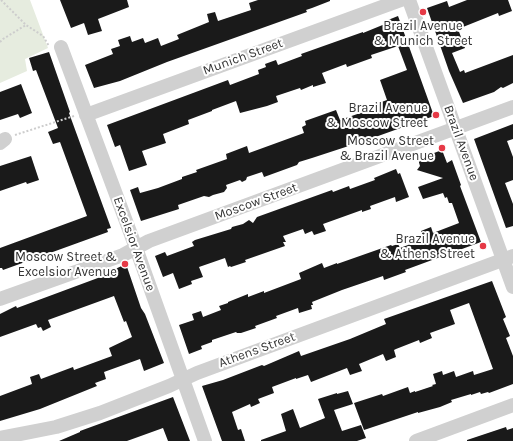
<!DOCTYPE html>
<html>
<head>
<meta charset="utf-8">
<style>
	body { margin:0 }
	canvas { display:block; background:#fff }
</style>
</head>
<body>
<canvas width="513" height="441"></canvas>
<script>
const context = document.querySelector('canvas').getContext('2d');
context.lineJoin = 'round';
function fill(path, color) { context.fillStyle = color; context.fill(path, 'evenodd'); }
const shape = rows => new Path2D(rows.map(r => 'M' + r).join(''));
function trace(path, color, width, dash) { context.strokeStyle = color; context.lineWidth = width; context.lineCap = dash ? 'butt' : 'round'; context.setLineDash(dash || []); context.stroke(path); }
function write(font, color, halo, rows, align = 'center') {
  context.font = font + ' Karla,sans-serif'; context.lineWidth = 4; context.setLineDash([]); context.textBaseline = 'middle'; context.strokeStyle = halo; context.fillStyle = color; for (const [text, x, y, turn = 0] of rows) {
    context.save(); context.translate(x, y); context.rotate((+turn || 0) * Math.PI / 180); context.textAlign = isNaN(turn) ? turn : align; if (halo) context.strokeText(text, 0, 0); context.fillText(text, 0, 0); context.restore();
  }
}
const green = shape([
	[0,0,30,0,48,48,25,59,27,71,0,83]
]);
const building = shape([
	[60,0,127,0,129,7,98,19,102,31,88,35,84,23,71,28],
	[258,0,330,0,330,1,312,8,306,10,307,12,167,62,120,81,94,88,85,65,113,54,111,49,120,46,118,40,130,36,132,42,143,38,145,43,158,38,161,46,179,39,177,35,209,22,207,14,215,12,218,21,251,10,249,3],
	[467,0,508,0,512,11,499,16,498,13,458,29,465,48,452,53,460,72,464,70,465,73,513,55,513,83,503,88,501,87,494,92,463,103,449,71,427,8,447,1,449,7],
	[398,16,434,116,367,140,312,158,299,162,297,165,264,177,262,172,247,177,246,180,242,182,240,180,226,185,227,188,224,192,213,195,209,197,204,196,178,205,179,209,141,221,130,190,138,187,140,193,158,188,182,179,182,177,197,172,196,170,227,159,226,154,247,146,249,153,304,133,302,127,306,125,305,121,336,110,340,120,366,111,365,108,387,100,380,80,407,70,398,46,371,55,372,58,347,67,346,64,322,73,326,83,313,87,313,85,301,90,300,88,276,96,278,102,267,106,240,113,236,101,212,110,212,111,188,120,189,124,163,134,166,143,142,151,147,165,129,171,120,145,115,147,107,125,228,80,230,85,259,74,258,70,266,67,265,64,276,60,278,65,302,56,301,54,363,32,363,33,385,24,388,20],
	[49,52,70,112,69,113,111,228,107,229,108,232,3,270,2,268,0,268,0,248,87,216,60,142,53,144,48,132,58,128,36,70,33,71,29,58],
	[21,84,32,113,20,118,18,114,0,120,0,92],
	[513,124,513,139,507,141,513,157,513,180,505,183,513,204,513,226,506,228,474,139],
	[442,150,447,163,452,160,461,185,460,186,481,242,405,270,406,272,384,280,383,276,342,290,312,302,313,305,311,305,312,309,299,313,298,308,276,316,277,318,255,326,256,328,241,333,237,333,236,332,212,340,212,342,201,346,202,349,189,354,179,325,194,320,192,314,201,311,203,317,221,310,219,306,228,303,228,302,248,294,248,297,264,291,264,293,301,279,299,273,322,263,324,268,337,263,337,264,391,245,392,246,398,244,400,248,424,239,421,231,431,227,433,233,459,223,452,203,449,203,447,197,445,198,443,193,423,199,418,187,443,178,417,170,420,166,418,159],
	[31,156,39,180,27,184,26,182,0,191,0,166],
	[396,169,398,174,400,173,409,197,396,202,395,197,370,206,371,209,362,212,362,210,323,224,326,231,314,235,312,231,305,234,303,229,283,236,286,242,283,242,285,246,245,260,246,262,231,267,230,266,228,267,225,258,199,267,203,277,191,281,192,284,179,289,173,273,163,277,155,256,165,252,167,256,194,246,192,242,195,240,231,229,232,227,243,224,249,220,253,223,257,217,332,190,333,192,349,186,350,189,375,180,374,178],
	[126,264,141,308,145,314,164,363,144,371,140,359,104,372,106,379,95,383,97,386,40,409,0,421,0,396,32,384,30,377,39,374,41,379,73,367,74,370,112,356,109,348,132,337,126,321,124,322,114,296,48,320,51,327,43,331,41,327,38,328,36,324,0,337,0,314,16,306,17,308,114,272,113,270],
	[492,281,506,317,503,319,510,336,506,338,513,356,513,384,489,393,488,392,481,394,480,392,471,395,471,394,451,400,452,402,440,407,418,413,418,412,364,430,354,403,382,394,383,396,408,387,410,393,415,391,415,392,433,386,432,385,436,384,433,374,442,371,443,375,454,371,456,377,473,371,474,375,493,369,469,303,450,310,455,324,430,333,432,338,420,343,419,340,396,349,394,350,396,357,386,361,383,354,359,364,362,371,350,375,347,368,311,382,308,375,296,379,296,378,272,387,274,393,258,399,260,403,251,407,250,404,232,412,238,430,241,429,245,441,222,441,202,386,223,380,262,365,264,366,299,351,301,356,350,339,386,324,384,319],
	[348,391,353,404,334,410,342,431,361,425,366,438,357,441,261,441,261,440,286,431,281,414,293,409,300,428,325,418,318,399,337,393,337,394],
	[173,397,190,441,168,441,163,428,127,441,59,441,80,432,80,431],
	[506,427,507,430,513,428,513,441,467,441,467,440]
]);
const path = shape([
	[1,0,26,25,43,36,49,46],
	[0,42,3,39,26,25],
	[15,135,74,116]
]);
const minor = shape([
	[409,0,513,287],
	[61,47,136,248,205,441],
	[86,115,401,0],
	[0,143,5,139],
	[0,299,123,255,149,241,513,107],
	[0,438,56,427,100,413,169,386,197,373,513,256],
	[416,441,513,405]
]);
const markers = [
	[423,12,4,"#e63946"],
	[436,115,4,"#e63946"],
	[442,148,4,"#e63946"],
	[483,246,4,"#e63946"],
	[125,264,4,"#e63946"]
];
const poiNames = [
	["Brazil Avenue",423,26,"center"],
	["& Munich Street",423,41,"center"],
	["Brazil Avenue",428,108],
	["& Moscow Street",428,123],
	["Moscow Street",434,141],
	["& Brazil Avenue",434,156],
	["Brazil Avenue",475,239],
	["& Athens Street",475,254],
	["Moscow Street &",117,257],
	["Excelsior Avenue",117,272]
];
const streetNames = [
	["Munich Street",243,57,-20],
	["Brazil Avenue",461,143,70],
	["Moscow Street",256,202,-20],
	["Excelsior Avenue",134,244,70],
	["Athens Street",257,350,-20]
];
fill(green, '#e6ecdf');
fill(building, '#1a1a1a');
trace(path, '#cdcdcd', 2, [2, 2]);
trace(minor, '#d0d0d0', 14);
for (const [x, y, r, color] of markers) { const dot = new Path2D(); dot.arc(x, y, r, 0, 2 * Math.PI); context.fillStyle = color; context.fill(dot); trace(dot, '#fff', 1.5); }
write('13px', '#333', '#fff', poiNames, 'right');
write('13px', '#333', '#fff', streetNames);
</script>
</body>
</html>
